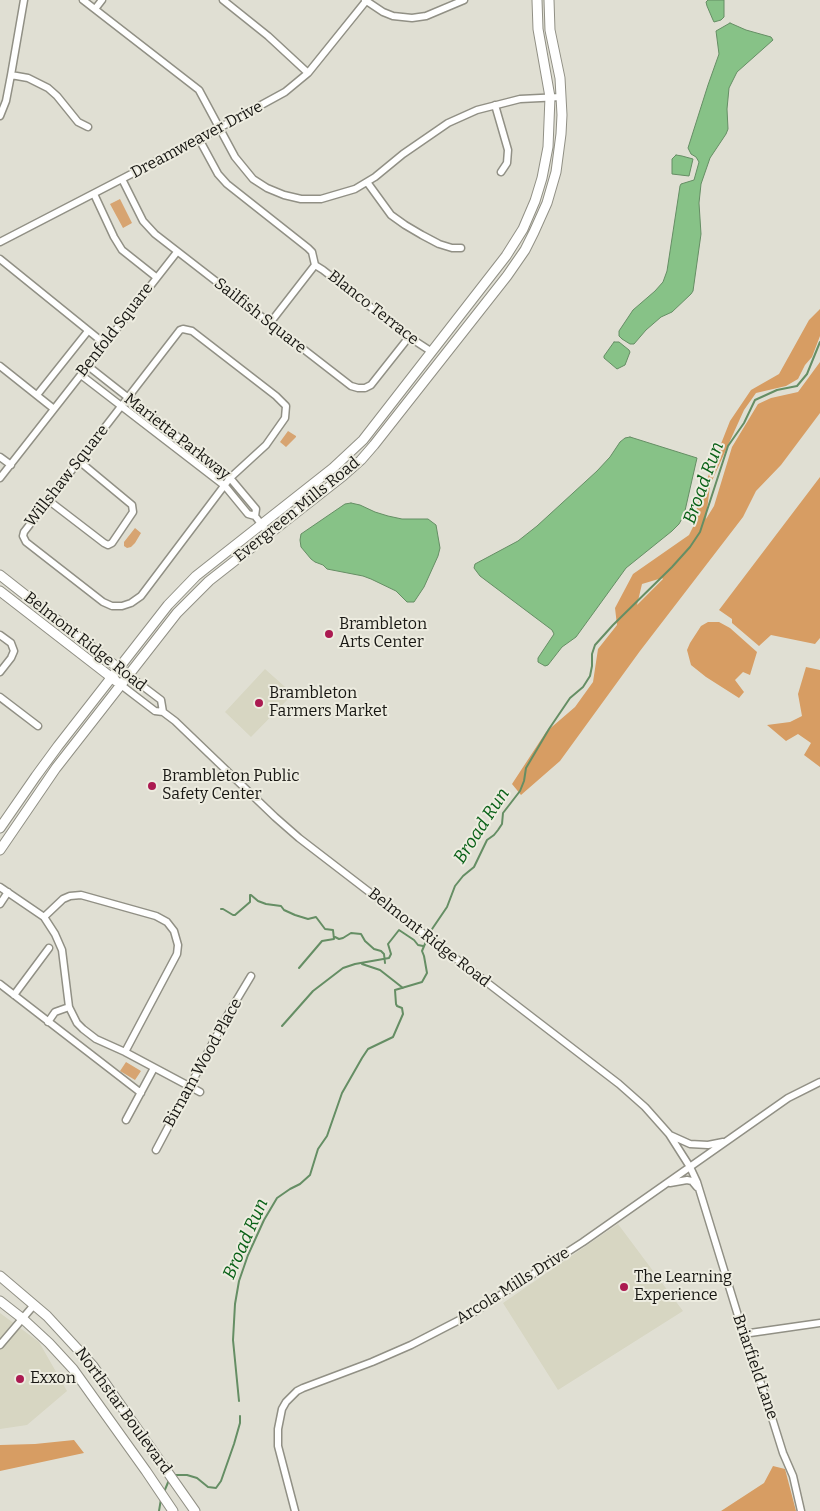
<!DOCTYPE html>
<html>
<head>
<meta charset="utf-8">
<style>
	body { margin:0 }
	canvas { display:block; background:#e0dfd3 }
</style>
</head>
<body>
<canvas width="820" height="1511"></canvas>
<script>
const context = document.querySelector('canvas').getContext('2d');
context.lineJoin = 'round';
function fill(path, color) { context.fillStyle = color; context.fill(path, 'evenodd'); }
const shape = rows => new Path2D(rows.map(r => 'M' + r).join(''));
function trace(path, color, width, dash) { context.strokeStyle = color; context.lineWidth = width; context.lineCap = dash ? 'butt' : 'round'; context.setLineDash(dash || []); context.stroke(path); }
function write(font, color, halo, rows, align = 'center') {
  context.font = font + ' Bitter,serif'; context.lineWidth = 4; context.setLineDash([]); context.textBaseline = 'middle'; context.strokeStyle = halo; context.fillStyle = color; for (const [text, x, y, turn = 0] of rows) {
    context.save(); context.translate(x, y); context.rotate((+turn || 0) * Math.PI / 180); context.textAlign = isNaN(turn) ? turn : align; if (halo) context.strokeText(text, 0, 0); context.fillText(text, 0, 0); context.restore();
  }
}
const built = shape([
	[265,669,293,694,251,737,225,712],
	[618,1224,683,1311,558,1390,503,1303],
	[0,1313,39,1342,67,1391,27,1425,0,1429]
]);
const green = shape([
	[120,199,132,223,123,228,110,204],
	[288,431,296,436,296,437,286,447,280,442],
	[135,528,141,533,135,543,131,547,127,548,124,546,124,542],
	[126,1062,141,1071,135,1080,120,1071]
]);
const forest = shape([
	[820,309,820,336,812,357,805,365,798,379,786,386,756,393,744,410,710,485,706,519,714,506,732,447,758,404,771,398,798,392,820,362,820,413,781,465,756,491,743,517,640,651,560,761,521,795,512,784,546,732,575,707,593,682,598,649,617,625,615,608,633,574,689,535,693,527,698,502,730,421,751,390,779,374,809,320],
	[662,578,663,579,637,605,642,584],
	[820,477,820,638,815,644,771,635,759,646,732,623,732,619,719,610],
	[708,622,719,622,730,628,757,652,750,675,743,672,735,680,744,692,739,698,706,677,691,665,687,650,690,643,701,626],
	[806,667,820,670,820,767,804,755,811,743,798,734,786,741,767,725,790,722,802,716,798,694],
	[74,1440,84,1453,0,1471,0,1445,35,1444],
	[773,1466,785,1469,796,1511,721,1511,764,1483]
]);
const water = shape([
	[708,0,724,0,724,17,721,20,714,22,713,20,707,6,706,2,708,0],
	[730,23,746,30,771,37,773,40,737,72,729,88,727,109,728,129,726,134,710,158,701,184,699,203,701,234,693,291,691,294,672,312,661,317,646,330,634,344,630,344,622,339,619,336,619,331,633,310,655,291,663,282,667,271,680,186,681,184,694,180,699,162,696,157,691,154,688,148,708,85,719,54,716,31,730,23],
	[676,155,682,156,693,159,689,176,672,174,672,159,676,155],
	[614,342,619,342,629,350,630,352,625,365,617,369,604,358,604,356,614,342],
	[630,437,697,458,684,515,679,524,672,531,626,568,576,637,562,647,548,665,545,666,538,662,538,658,554,634,552,630,480,576,474,568,475,564,518,541,537,526,597,471,610,457,620,442,625,438,630,437],
	[351,503,360,505,375,512,388,516,402,519,428,519,436,525,440,548,438,556,424,587,414,602,407,602,396,591,371,579,363,576,327,569,323,565,315,562,311,559,301,547,300,540,301,534,345,504,351,503]
]);
const stream = shape([
	[221,909,223,909,233,915,235,915,250,902,250,895,251,895,258,901,266,904,281,906,284,910,295,915,308,919,316,917,325,929,333,930,334,939,322,941,299,968],
	[428,935,447,907,455,886,463,876,474,867,487,840,494,835,498,830,502,824,503,813,520,791,524,781,526,768,549,729,570,698,583,687,590,676,592,666,592,654,595,645,613,625,672,567,690,547,700,532,728,446,744,423,755,400,777,390,797,386,807,374,820,342],
	[335,937,339,939,343,938,351,933,361,934,365,941,374,949,381,951,384,954,385,963],
	[362,964,380,970,403,988],
	[282,1026,313,991,343,968,355,964,389,958,391,954,388,944,399,930,414,940,418,945,423,946],
	[239,1401,233,1340,235,1304,239,1281,248,1255,264,1220,277,1198,290,1189,300,1184,310,1175,318,1149,327,1136,342,1093,362,1058,368,1049,393,1037,403,1014,402,1008,397,1006,396,1004,395,990,422,982,427,973,424,956,422,951,427,939],
	[174,1475,187,1475,197,1478,208,1487,216,1488,221,1481,234,1444,240,1423,240,1416],
	[164,1492,169,1480],
	[159,1511,161,1499]
]);
const minor = shape([
	[83,0,199,90,235,157,253,179,267,188,284,195,301,199,321,199,355,189,375,177,403,154,448,123,477,110,520,99,561,97],
	[223,0,268,36,308,73],
	[365,0,383,12,393,16,412,18,426,16,464,0],
	[95,9,102,0],
	[11,75,28,78,48,88,57,96,78,122,88,127],
	[495,105,508,150,507,163,501,172],
	[0,116,6,101,11,75,24,0],
	[199,139,218,174,227,184,308,248,312,252,315,265,270,323],
	[122,179,143,221,155,234,351,386,358,388,365,388,371,385,409,337],
	[367,182,391,215,405,225,422,235,439,244,452,248,461,248],
	[94,194,114,237,122,250,156,277],
	[0,242,199,139,285,92,308,73,366,1],
	[0,259,105,344],
	[315,265,323,270,409,337,432,352],
	[183,329,192,331,276,396,286,406,285,418,266,445,230,478,141,596,131,603,122,606,112,606,103,602,26,542,23,536,24,532,180,330,183,329],
	[0,366,54,409],
	[88,366,230,478,256,509,255,516],
	[81,375,225,486,248,514,255,516,269,534],
	[37,395,88,331],
	[0,457,11,465],
	[0,478,177,252],
	[48,500,104,543,108,545,112,543,133,512,132,505,79,461],
	[0,635,11,643,14,651,11,658,0,672],
	[128,675,161,700,163,712],
	[121,685,155,711,163,712,175,721,275,817,299,838,619,1084,645,1107,669,1134,690,1167,697,1182,751,1358,762,1386,783,1453,793,1476,801,1511],
	[0,697,38,726],
	[0,887,44,917,55,934,62,950,69,1007,77,1023,83,1029,96,1039,125,1052,200,1092],
	[0,904,8,892],
	[44,917,63,899,70,896,81,895,156,916,167,922,174,931,178,945,177,954,125,1052],
	[0,984,141,1093],
	[14,995,49,948],
	[48,1022,55,1012,69,1007],
	[126,1120,154,1068],
	[670,1135,690,1144,708,1145,723,1142],
	[156,1150,227,1016,251,976],
	[670,1183,687,1180,692,1181,697,1187],
	[743,1334,820,1323],
	[0,1345,34,1305],
	[295,1511,278,1446,278,1429,282,1409,286,1402,297,1391,303,1388,372,1362,411,1345,471,1314,583,1242,788,1098,820,1082]
]);
const major = shape([
	[0,575,122,671],
	[0,591,116,681],
	[0,828,36,776,58,746,168,605,196,576,333,468,363,440,506,256,523,229,535,201,542,178,548,147,550,97,538,29,537,0],
	[0,850,56,768,177,613,209,581,343,476,361,460,374,445,507,276,525,250,534,232,547,203,556,172,561,134,562,115,560,78,550,30,549,0],
	[0,1276,47,1316,83,1355,93,1366,195,1511],
	[0,1301,23,1319,49,1343,73,1369,146,1471,173,1511]
]);
const markers = [
	[329,634,5,"#ab1a51"],
	[259,703,5,"#ab1a51"],
	[152,786,5,"#ab1a51"],
	[624,1287,5,"#ab1a51"],
	[20,1379,5,"#ab1a51"]
];
const streetNames = [
	["Dreamweaver Drive",197,140,-28],
	["Blanco Terrace",373,308,38],
	["Sailfish Square",260,316,38],
	["Benfold Square",115,330,-52],
	["Marietta Parkway",177,437,38],
	["Willshaw Square",67,476,-52],
	["Evergreen Mills Road",297,510,-39],
	["Belmont Ridge Road",85,642,38],
	["Belmont Ridge Road",429,938,38],
	["Birnam Wood Place",203,1063,-61],
	["Arcola Mills Drive",513,1286,-32],
	["Briarfield Lane",755,1367,71],
	["Northstar Boulevard",123,1411,54]
];
const poiNames = [
	["Brambleton",339,625],
	["Arts Center",339,643],
	["Brambleton",269,694],
	["Farmers Market",269,712],
	["Brambleton Public",162,777],
	["Safety Center",162,795],
	["The Learning",634,1278],
	["Experience",634,1296],
	["Exxon",30,1379]
];
const waterNames = [
	["Broad Run",704,483,-70],
	["Broad Run",482,826,-57],
	["Broad Run",246,1239,-66]
];
fill(built, '#d7d6c2');
fill(green, '#d7a471');
fill(forest, '#d79d63');
fill(water, '#87c287');
trace(water, '#658e64', 1);
trace(stream, '#658e64', 2);
trace(minor, '#919085', 9);
trace(major, '#919085', 11);
trace(minor, '#fff', 6);
trace(major, '#fff', 9);
for (const [x, y, r, color] of markers) { const dot = new Path2D(); dot.arc(x, y, r, 0, 2 * Math.PI); context.fillStyle = color; context.fill(dot); trace(dot, '#edece0', 2); }
write('16px', '#171612', '#edece0', streetNames);
write('16px', '#171612', '#edece0', poiNames, 'left');
write('italic 18px', '#096117', '#edece0', waterNames);
</script>
</body>
</html>
